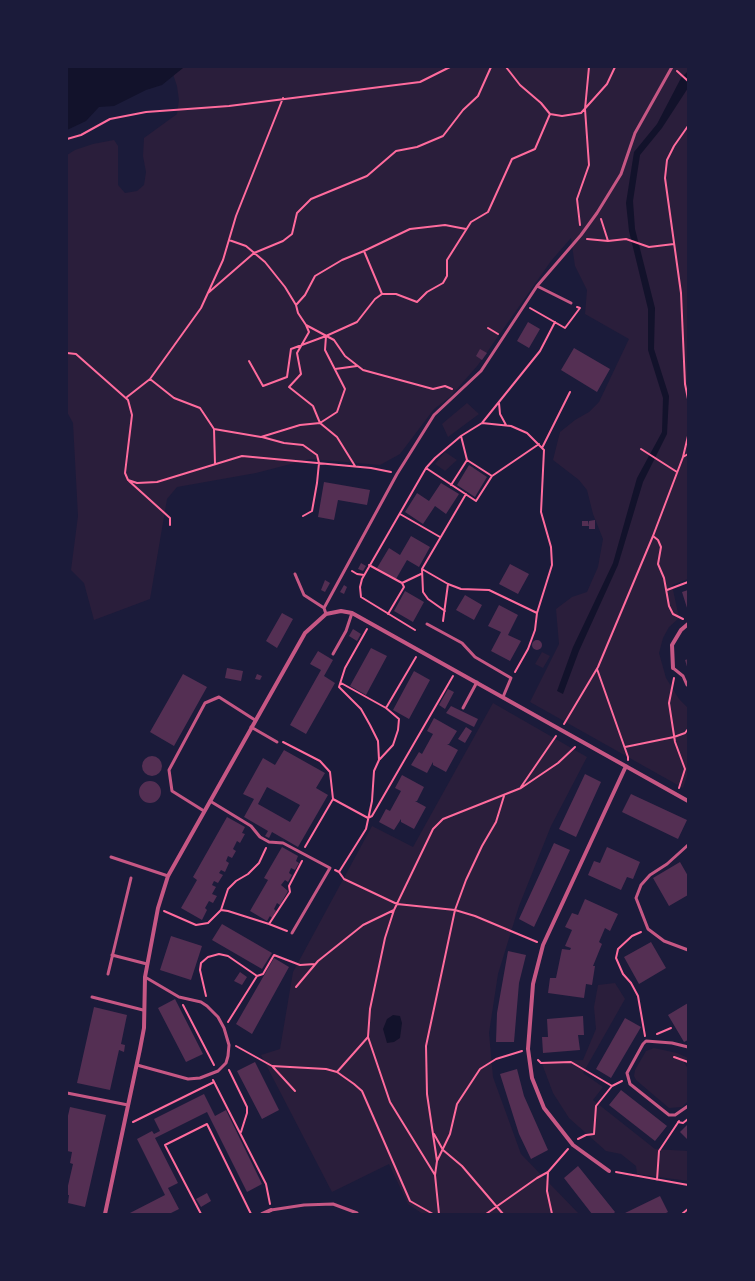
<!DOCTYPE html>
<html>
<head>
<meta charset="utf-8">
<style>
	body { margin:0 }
	#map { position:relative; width:755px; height:1281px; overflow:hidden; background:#1b1b3a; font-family:"IBM Plex Sans",sans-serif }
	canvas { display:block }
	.frame { position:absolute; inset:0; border:68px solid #1b1b3a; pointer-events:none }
</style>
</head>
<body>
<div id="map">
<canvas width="755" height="1281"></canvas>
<div class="frame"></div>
</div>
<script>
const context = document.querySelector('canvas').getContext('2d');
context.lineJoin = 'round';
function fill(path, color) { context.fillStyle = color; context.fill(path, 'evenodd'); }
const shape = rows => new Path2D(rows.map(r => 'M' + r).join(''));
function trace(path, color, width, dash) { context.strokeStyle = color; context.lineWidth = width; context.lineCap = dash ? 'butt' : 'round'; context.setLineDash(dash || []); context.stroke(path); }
const green = shape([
	[688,67,688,579,672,585,679,618,669,627,663,638,659,653,666,678,679,699,688,708,688,773,683,788,530,702,559,644,556,609,572,597,587,592,598,567,603,539,593,514,587,490,579,480,553,460,560,432,575,420,589,412,599,402,629,339,585,314,587,290,575,266,571,238,551,261,478,365,450,397,434,409,400,454,380,465,310,459,256,473,177,487,167,499,150,599,94,620,84,583,71,570,78,516,73,423,67,412,67,155,75,150,93,144,114,140,118,146,118,185,125,193,137,191,144,185,146,172,143,156,144,138,177,114,179,100,177,86,173,74,183,68],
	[467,403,479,414,448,437,442,424],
	[445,452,457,460,445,471,435,464],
	[542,652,550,656,543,668,535,664],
	[493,703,587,757,551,826,519,906,498,974,489,1033,493,1077,521,1154,579,1214,423,1214,408,1204,389,1164,332,1192,261,1055,280,1049,293,972,372,826,413,847],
	[615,983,625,999,583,1073,603,1087,593,1100,655,1149,688,1151,688,1181,637,1174,636,1166,621,1154,606,1151,569,1118,553,1093,541,1061,583,1060,596,1029,594,1007,598,985],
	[654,1048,677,1053,688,1058,684,1062,688,1069,688,1101,682,1107,669,1108,636,1080,634,1076,635,1070,646,1051]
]);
const water = shape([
	[67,67,194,67,183,68,162,85,146,90,114,106,99,107,86,121,67,130],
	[688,71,688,88,662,128,640,155,633,201,635,229,655,308,654,349,669,396,667,434,643,482,618,565,579,651,563,694,557,691,573,647,613,563,637,478,662,432,663,398,648,350,648,309,629,231,626,203,634,152,657,124,681,78],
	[393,1015,400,1016,402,1023,400,1038,394,1042,387,1043,383,1029,387,1019]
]);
const building = shape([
	[528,322,540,329,529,348,517,341],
	[574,348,610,369,597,392,561,370],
	[480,349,487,353,482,360,476,356],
	[469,465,487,477,475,497,457,485],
	[324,482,370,490,367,505,338,500,334,520,318,517],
	[441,483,459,494,446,514,435,506,423,524,405,512,417,493,429,501],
	[595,520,595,529,589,529,589,521],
	[582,521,588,521,589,526,582,526],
	[411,536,430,547,419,567,407,560,396,579,377,568,389,548,400,555],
	[361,563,366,566,363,571,358,569],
	[510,564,529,574,518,594,499,584],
	[325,580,330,583,325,592,321,590],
	[344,585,347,587,344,594,340,592],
	[688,590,688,611,682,592],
	[405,591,424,602,413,622,394,611],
	[465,595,482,605,474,620,456,610],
	[499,605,518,615,508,635,521,641,510,661,491,651,501,632,488,626],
	[282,613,293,619,277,648,266,641],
	[353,629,361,634,357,641,349,636],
	'532 645a5 5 0 1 1 10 0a5 5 0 1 1-10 0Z',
	[371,648,387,656,366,695,350,686],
	[318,651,333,660,324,676,335,683,306,734,290,725,321,670,310,664],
	[688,659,688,670,685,660],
	[227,668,243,671,241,681,225,678],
	[414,671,430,680,409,719,393,710],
	[183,674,207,687,174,746,150,732],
	[257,674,262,676,260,680,255,679],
	[448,689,454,692,445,709,439,705],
	[451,706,478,719,474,727,446,713],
	[434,718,457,731,449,744,447,744,458,750,446,772,433,765,433,762,427,773,411,765,419,752,422,754,433,734,427,731],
	[466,727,472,731,465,743,458,739],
	[284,750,325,773,316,788,328,795,298,847,272,832,269,838,265,836,268,831,244,817,254,799,243,794,263,758,275,765],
	[267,787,300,805,290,822,258,804],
	'142 766a10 10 0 1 1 20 0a10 10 0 1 1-20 0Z',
	[585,774,601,782,576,837,559,829],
	[402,775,424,787,417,801,415,801,426,807,414,829,401,822,401,819,394,830,379,822,386,809,390,811,401,791,395,788],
	'139 792a11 11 0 1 1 22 0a11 11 0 1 1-22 0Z',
	[631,794,687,820,678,839,622,812],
	[227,817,245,827,242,833,245,834,240,843,237,841,233,849,236,851,232,858,228,856,226,861,229,863,225,872,221,870,219,873,223,875,218,883,214,881,212,885,216,887,212,894,217,896,213,903,209,901,205,908,207,910,202,920,181,908,197,880,193,877],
	[554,843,570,850,534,927,519,919],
	[282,847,298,856,296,861,299,863,295,870,291,868,289,873,292,875,288,882,285,880,281,885,288,891,280,905,277,903,274,909,276,911,272,918,270,916,267,921,250,911,268,880,264,878],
	[607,847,640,862,633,879,627,877,621,890,588,875,594,861,600,863],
	[680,862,688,876,688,895,669,906,653,878],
	[585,899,618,914,610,931,605,928,599,942,602,944,593,966,595,966,592,985,586,984,584,998,548,993,550,978,556,978,562,949,570,950,571,948,565,946,572,930,565,927,572,913,578,915],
	[222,924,272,953,262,969,212,940],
	[171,936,202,946,191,980,160,970],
	[651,942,666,968,639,984,624,957],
	[508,951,526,955,519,983,514,1042,496,1042,497,1013],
	[274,958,289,967,252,1034,236,1024],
	[240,972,247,977,242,985,234,981],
	[175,999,203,1054,186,1062,158,1008],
	[688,1003,688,1040,684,1042,668,1015],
	[94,1007,127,1015,121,1044,125,1045,124,1052,119,1050,110,1090,77,1083],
	[583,1016,584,1035,578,1035,580,1050,543,1053,542,1037,548,1037,547,1019],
	[625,1018,641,1027,611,1078,596,1069],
	[255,1062,279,1110,262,1119,237,1071],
	[517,1069,524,1096,548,1150,531,1159,519,1134,500,1074],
	[621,1090,667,1126,655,1141,609,1105],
	[204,1094,215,1116,226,1110,262,1184,247,1192,207,1112,155,1138,178,1183,168,1188,179,1209,169,1214,128,1214,165,1195,137,1139,152,1131,154,1134,160,1131,154,1119],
	[70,1107,106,1115,85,1207,68,1203,69,1195,67,1195,67,1190,73,1164,70,1163,72,1152,67,1151,67,1120],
	[688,1124,688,1140,680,1132],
	[578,1166,615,1212,613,1214,592,1214,564,1178],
	[207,1193,211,1201,201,1207,196,1199],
	[660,1196,668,1212,664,1214,623,1214]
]);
const path = shape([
	[482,67,504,67],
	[506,67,520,85,541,103,550,114],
	[677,71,688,81],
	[688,126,674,146,667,160,665,178,681,293,685,384,688,399],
	[67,139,81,135,110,119,146,112,229,106,420,82,450,67],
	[601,219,608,241],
	[580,225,577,199,589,165,585,109,589,67],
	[587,239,608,241,626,239,649,247,674,244],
	[229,240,246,246,265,262,285,287,296,305,298,313,306,325,334,340,345,356,363,370,433,389,445,386,452,389],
	[208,293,254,253,283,241,292,234,297,213,311,199,367,176,396,151,417,147,443,136,463,110,478,96,491,67],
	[382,294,364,251,410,229,445,225,466,229],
	[296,305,305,295,315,276,342,260,364,251],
	[530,308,565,328,580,308,577,307],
	[488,328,498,334],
	[67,353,76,354,128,400,132,415,125,473,128,480,137,483,157,482,242,456,371,468,391,472],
	[249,361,263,386,287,377,291,349,326,336],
	[335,369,357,366],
	[150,379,174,398,200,408,214,429,215,464],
	[127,397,150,379,201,308,223,260,236,216,283,98],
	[499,403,500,414,506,425],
	[482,423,511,426,527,433,544,450,541,512,551,547,552,565,537,613,535,630,528,649,515,672],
	[214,429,261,437,300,425,320,423,313,406,289,387,301,374,297,353,309,332,306,325],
	[262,437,284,443,303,445,317,455,319,463,317,483,312,511,303,516],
	[542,448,570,392],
	[641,449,677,472],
	[683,457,688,454],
	[467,460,492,476],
	[355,466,337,437,320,423,337,412,345,389,325,350,326,336,357,322,375,299,382,294,396,294,417,302,427,292,443,283,447,276,447,260,471,222,488,212,512,159,535,149,550,114,562,116,581,113,607,84,615,67],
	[426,468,476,501,492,476,539,444],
	[129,481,170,518,170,525],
	[451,485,467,460,461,436],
	[400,514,440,537],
	[653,536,658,540,661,547,658,564,664,578,669,606,673,614,683,619],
	[369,565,402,583,421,574],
	[422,569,448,584,461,589,489,590,537,613],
	[352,571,357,574,364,575],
	[667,590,688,582],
	[445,611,428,599,423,592,422,569,466,494],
	[388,614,404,587,402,583],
	[443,621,448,584],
	[415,630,361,597,360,587,362,579,426,468,435,458,461,436,482,423,540,351,555,322],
	[597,669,628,757,628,760],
	[674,678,669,703,675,742,685,769,679,788],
	[341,683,386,708,399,719,398,730,393,745,380,759],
	[386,708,416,657],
	[564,724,598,667,653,536,683,457,688,436],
	[283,742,320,761,330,772,333,799,368,818,372,816,453,676],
	[625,747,674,737,685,733,688,729],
	[521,787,556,736],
	[305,847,333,799],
	[335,870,339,872,344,879,397,904,455,910,475,916,537,942],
	[339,872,366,829,372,801,374,771,379,760,378,741,370,725,361,709,339,687,345,668,367,629],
	[221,910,228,911,269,924,290,892,289,886,302,861],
	[164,911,196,925,208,923,221,910,228,889,236,881,248,874,259,863,266,848],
	[269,924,287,931],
	[641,932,632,936,618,949,616,958,623,974,631,983,638,996,645,1036],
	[296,987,318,961,363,925,394,910],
	[206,996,200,970,201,963,208,957,219,954,228,956,257,976],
	[183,1005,214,1065],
	[228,1022,257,976,263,974,274,955,300,965,315,964],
	[657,1034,671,1028],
	[236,1046,272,1066,326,1069,337,1072,354,1084,362,1091,410,1201,433,1214],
	[674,1057,688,1062],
	[538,1060,541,1063,571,1062,612,1086],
	[273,1067,295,1091],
	[229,1070,247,1107,247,1113,241,1132],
	[337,1072,368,1037],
	[213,1080,266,1184,270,1204],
	[133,1122,214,1082],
	[678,1122,683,1123,688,1119],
	[434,1134,443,1150,462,1166,503,1214],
	[578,1139,586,1135,594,1134,596,1106,612,1086,622,1081],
	[437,1161,427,1094,426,1046,455,910,466,880,482,846,496,822,504,796],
	[616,1172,688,1185],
	[435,1175,390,1102,368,1037,370,1009,385,938,394,910,433,829,443,819,521,788,558,763,575,747],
	[657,1180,659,1151,679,1121],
	[201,1214,165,1145,207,1124,251,1214],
	[439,1214,435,1175,437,1161,450,1134,457,1104,480,1069,496,1059,522,1051],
	[486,1214,537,1178,548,1172],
	[552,1214,547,1191,548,1172,568,1149],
	[682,1214,688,1209]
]);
const service = shape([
	[537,286,571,303],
	[295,574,304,595,324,608],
	[326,614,324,608,397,474,434,415,481,371,537,286,581,235,597,213,621,174,635,133,672,67],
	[427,624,462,643,475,657,511,678,503,697],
	[333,654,346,631,352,613],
	[673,668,683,676,687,685],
	[463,708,477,682],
	[251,727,277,742],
	[210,801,251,826,260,837,269,842,283,843,330,868,292,933],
	[204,811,172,791,169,770,205,703,219,697,255,720],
	[688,845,667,864,650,875,641,885,636,898,648,929,664,941,688,950],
	[111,857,168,876],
	[112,955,147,964],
	[108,974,131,878],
	[92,997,143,1010],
	[688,1047,672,1043,646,1041,643,1044,627,1073,630,1084,669,1115,675,1115,688,1106],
	[137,1065,188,1079,200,1078,218,1071,226,1063,228,1056,229,1045,224,1028,218,1017,207,1006,201,1002,179,997,145,977],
	[67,1093,128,1105],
	[271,1210,304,1205,333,1204,357,1213]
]);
const minor = shape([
	[673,668,672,645,681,630,688,624],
	[609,1171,573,1145,544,1108,532,1078,528,1049,533,984,543,945,626,766],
	[105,1214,140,1049,144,1028,145,977,158,908,168,876,305,633,326,614,341,611,352,613,688,801],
	[262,1214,271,1210]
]);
fill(green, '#2a1e3b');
fill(water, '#12122b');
fill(building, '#542f53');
trace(path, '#ff6b9d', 2);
trace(service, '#c65784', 3);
trace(minor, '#c65784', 4);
</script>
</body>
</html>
